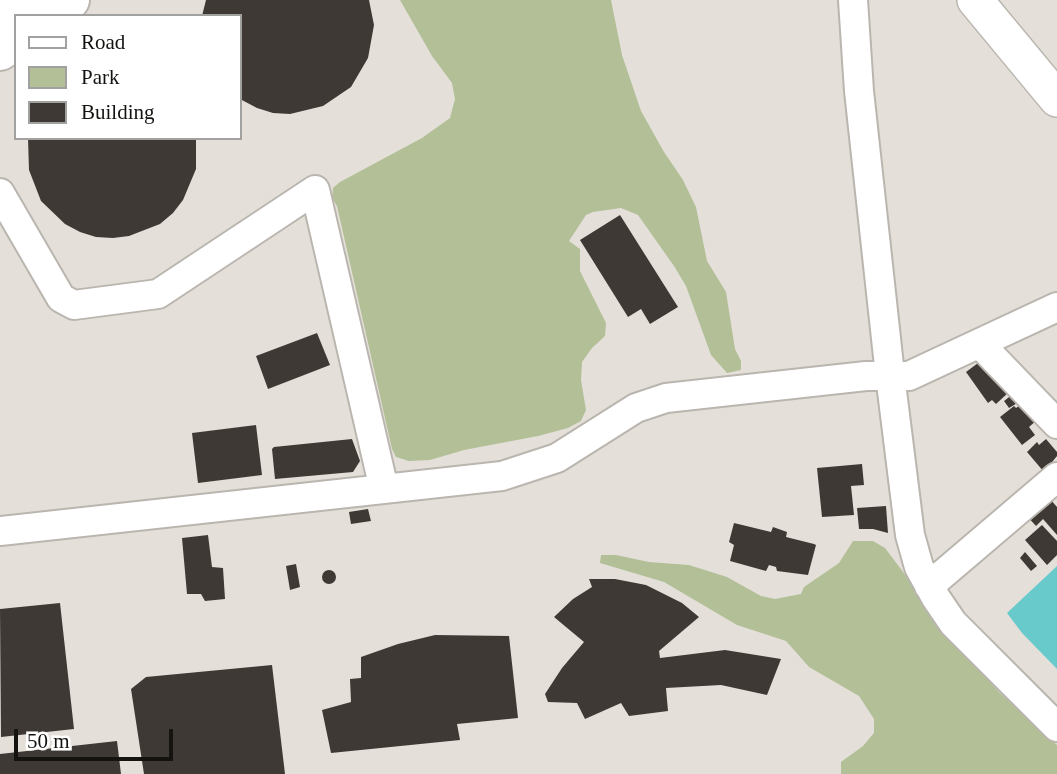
<!DOCTYPE html>
<html>
<head>
<meta charset="utf-8">
<style>
	body { margin:0 }
	#map { position:relative; width:1057px; height:774px; overflow:hidden; background:#e4e0d9; font-family:Georgia,serif }
	canvas { display:block }
	.legend { position:absolute; left:14px; top:14px; width:228px; height:126px; box-sizing:border-box; background:#fff; border:2px solid #a1a19f; margin:0; padding:9px 12px; list-style:none; font-size:21px; color:#141310 }
	.legend li { display:flex; align-items:center; gap:14px; height:35px }
	.legend b { width:35px; border:2px solid #a1a19f }
	.scale { position:absolute; left:14px; top:729px; width:159px; height:32px; box-sizing:border-box; border:4px solid #141310; border-top:0; padding-left:9px; font-size:21px; line-height:24px; white-space:nowrap; color:#141310; -webkit-text-stroke:5px #fff; paint-order:stroke }
</style>
</head>
<body>
<div id="map">
<canvas width="1057" height="774"></canvas>
<ul class="legend">
<li><b style="height:9px;background:#fff"></b>Road</li>
<li><b style="height:19px;background:#b2bf97"></b>Park</li>
<li><b style="height:19px;background:#3e3934"></b>Building</li>
</ul>
<div class="scale">50 m</div>
</div>
<script>
const context = document.querySelector('canvas').getContext('2d');
context.lineJoin = 'round';
function fill(path, color) { context.fillStyle = color; context.fill(path, 'evenodd'); }
const shape = rows => new Path2D(rows.map(r => 'M' + r).join(''));
function trace(path, color, width, dash) { context.strokeStyle = color; context.lineWidth = width; context.lineCap = dash ? 'butt' : 'round'; context.setLineDash(dash || []); context.stroke(path); }
const green = shape([
	[400,0,611,0,622,55,641,111,664,152,683,180,696,207,707,261,726,292,735,349,741,361,741,370,727,373,711,355,686,286,674,266,638,215,621,208,593,212,586,215,569,241,580,249,580,271,606,323,605,336,592,348,582,362,581,380,586,410,581,421,568,428,538,436,464,450,430,460,409,461,396,457,392,449,337,206,332,198,333,188,340,182,422,138,450,118,455,99,452,83,432,56],
	[853,541,873,541,885,548,922,597,933,617,999,692,1057,745,1057,774,841,774,841,762,863,746,874,733,874,719,859,696,809,667,786,641,737,625,664,582,600,563,601,555,616,555,649,562,689,565,727,577,761,596,775,599,801,594,804,587,839,563]
]);
const water = shape([
	[1057,566,1057,669,1022,633,1007,613]
]);
const building = shape([
	[206,0,369,0,374,25,368,58,351,87,323,106,290,114,273,113,257,108,240,99,240,16,202,16],
	[28,138,196,138,196,169,183,200,173,213,160,224,129,236,113,238,96,237,80,232,65,224,41,201,29,170],
	[620,215,678,307,650,324,641,309,628,317,580,240],
	[317,333,330,365,268,389,256,356],
	[982,360,1009,392,996,404,992,400,988,403,966,372],
	[1013,394,1019,402,1009,408,1004,401],
	[1023,403,1037,420,1029,427,1035,435,1022,445,1000,417,1014,406,1016,408],
	[256,425,262,475,198,483,192,433],
	[352,439,360,461,353,472,275,479,272,449,274,447],
	[1046,439,1057,452,1057,456,1044,472,1027,452,1037,442,1039,445],
	[862,464,864,485,851,486,854,515,822,517,817,468],
	[1050,499,1057,507,1057,535,1043,519,1036,526,1026,515],
	[886,506,888,533,873,529,859,529,857,508],
	[368,509,371,521,351,524,349,512],
	[734,523,771,532,773,527,787,532,786,537,814,544,816,545,808,575,777,571,776,567,769,565,766,571,730,561,734,545,729,542],
	[1042,525,1057,541,1057,555,1047,565,1025,540],
	[208,535,212,567,223,568,225,599,205,601,201,594,187,594,182,538],
	[1025,552,1037,566,1031,571,1020,558],
	[296,564,300,587,290,590,286,566],
	'322 577a7 7 0 1 1 14 0a7 7 0 1 1-14 0Z',
	[589,579,615,579,646,585,682,603,699,617,659,651,660,658,725,650,781,659,767,695,721,685,666,688,668,711,629,716,621,703,585,719,577,703,548,702,545,694,562,668,584,642,554,617,573,599,592,587],
	[60,603,74,729,1,737,0,609],
	[435,635,509,636,518,718,457,724,460,740,331,753,322,710,351,702,350,679,361,678,361,657,398,644],
	[272,665,285,774,144,774,131,689,146,677],
	[117,741,121,774,0,774,0,754]
]);
const minor = shape([
	[853,0,859,91,890,375,910,535,919,567,936,598,953,623,1057,727],
	[0,193,61,298,74,305,158,294,315,190,384,489],
	[980,344,1057,424],
	[0,531,502,476,557,458,636,408,666,398,866,376,909,376,1057,307],
	[929,586,1057,477]
]);
const major = shape([
	[975,0,1057,99]
]);
const highway = shape([
	[0,14,19,0],
	[49,16,70,0],
	[0,51,16,40]
]);
fill(green, '#b2bf97');
fill(water, '#69cacc');
fill(building, '#3e3934');
trace(minor, '#bab6af', 32);
trace(major, '#bab6af', 38);
trace(highway, '#bab6af', 42);
trace(minor, '#fff', 28);
trace(major, '#fff', 35);
trace(highway, '#fff', 38);
</script>
</body>
</html>
